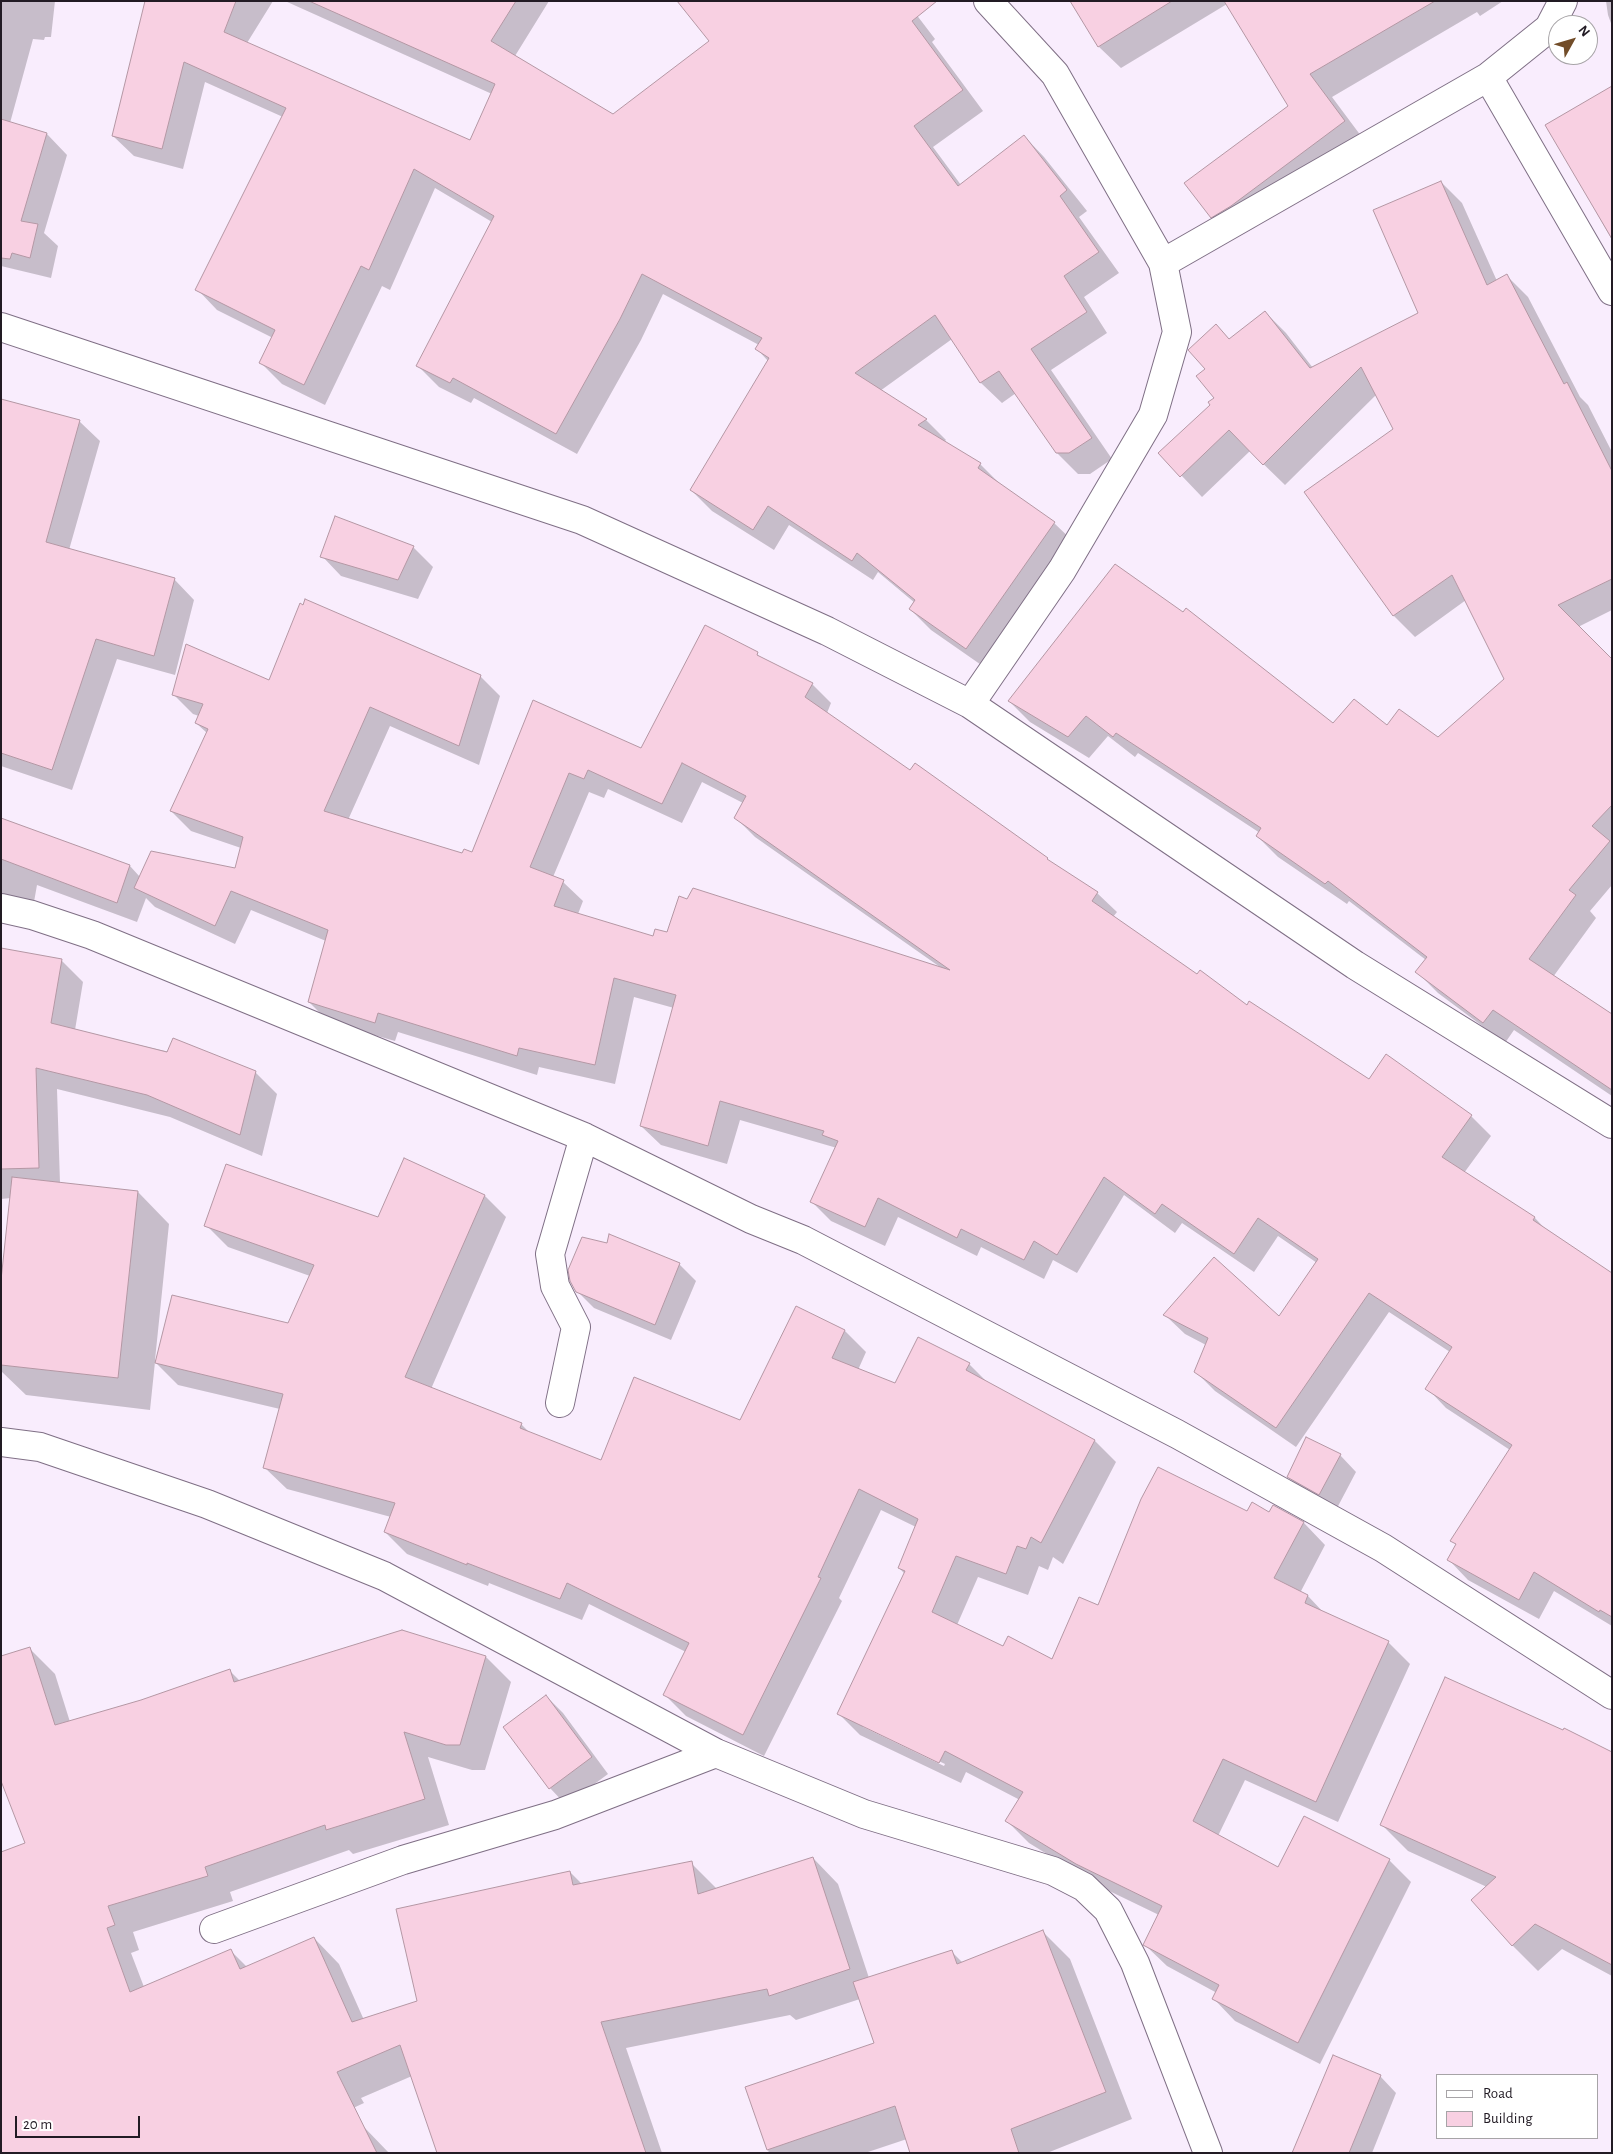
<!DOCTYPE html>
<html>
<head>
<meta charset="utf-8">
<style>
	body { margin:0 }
	#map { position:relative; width:1613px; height:2154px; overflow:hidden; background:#f9edfd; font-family:"Alegreya Sans",sans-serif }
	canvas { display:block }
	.frame { position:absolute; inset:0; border:2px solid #221b24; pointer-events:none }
	.legend { position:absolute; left:1436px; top:2074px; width:162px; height:65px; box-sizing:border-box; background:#fff; border:1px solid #a7a4a7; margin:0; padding:6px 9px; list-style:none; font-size:15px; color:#221b24 }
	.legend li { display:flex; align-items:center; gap:10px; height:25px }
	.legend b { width:25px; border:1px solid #a7a4a7 }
	.north { position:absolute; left:1548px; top:15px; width:50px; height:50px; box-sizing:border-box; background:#fff; border:1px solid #a7a4a7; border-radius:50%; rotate:51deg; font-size:14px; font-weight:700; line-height:20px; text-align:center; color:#221b24 }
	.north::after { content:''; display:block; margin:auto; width:18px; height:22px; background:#724d29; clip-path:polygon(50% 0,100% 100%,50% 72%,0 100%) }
	.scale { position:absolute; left:15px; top:2116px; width:125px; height:22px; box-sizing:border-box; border:2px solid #221b24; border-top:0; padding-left:6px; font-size:15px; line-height:18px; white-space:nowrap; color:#221b24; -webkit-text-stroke:4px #fff; paint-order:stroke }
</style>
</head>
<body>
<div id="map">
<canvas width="1613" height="2154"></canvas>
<div class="frame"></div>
<ul class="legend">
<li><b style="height:6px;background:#fff"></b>Road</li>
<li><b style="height:14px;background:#f8d0e2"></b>Building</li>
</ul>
<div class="north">N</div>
<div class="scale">20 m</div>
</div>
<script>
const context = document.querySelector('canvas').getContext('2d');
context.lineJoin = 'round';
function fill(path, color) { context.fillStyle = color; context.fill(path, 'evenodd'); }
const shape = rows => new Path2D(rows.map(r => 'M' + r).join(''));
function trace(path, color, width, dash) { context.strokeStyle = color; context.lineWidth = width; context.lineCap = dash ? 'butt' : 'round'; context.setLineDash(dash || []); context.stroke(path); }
const shadow = shape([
	[1,1,55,1,51,37,45,37,44,40,33,39,10,123,47,134,67,155,44,233,58,246,51,278,1,266],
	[148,1,273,1,247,43,471,142,492,94,285,1,549,1,515,56,613,115,906,1,935,39,932,42,983,111,933,147,961,185,1024,136,1044,157,1087,211,1079,217,1119,273,1084,297,1107,333,1051,370,1112,459,1090,474,1078,474,1057,453,1016,393,1002,403,981,383,952,339,880,391,926,420,946,440,944,442,980,464,1001,485,1054,523,1075,543,987,669,931,630,910,609,915,603,878,572,873,580,789,525,774,550,712,511,691,490,768,361,757,349,759,345,663,294,641,340,577,454,474,398,471,403,439,387,418,366,492,222,435,188,390,290,382,286,325,405,282,384,261,363,273,338,217,310,197,289,283,117,205,82,183,169,134,156,113,136],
	[1071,1,1503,1,1480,16,1477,12,1332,97,1367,144,1254,228,1234,239,1212,217,1290,106,1227,4,1121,68,1098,46],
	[1606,1,1612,1,1612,26,1608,15],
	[1612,92,1612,240,1547,125],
	[1441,182,1462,203,1497,281,1507,276,1528,297,1580,397,1588,405,1612,452,1612,610,1578,627,1612,661,1612,885,1590,911,1596,918,1553,977,1612,1016,1612,1096,1514,1030,1505,1043,1438,993,1417,972,1426,960,1349,901,1347,904,1278,857,1257,836,1260,833,1138,753,1135,757,1108,736,1089,758,1030,722,1009,701,1333,724,1387,727,1438,739,1506,680,1466,600,1415,637,1394,616,1306,493,1395,430,1377,394,1285,485,1250,451,1202,497,1160,453,1211,405,1215,398,1207,369,1216,325,1230,340,1265,312,1286,333,1313,368,1420,314],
	[1,400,79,421,100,441,69,550,174,579,194,600,175,675,117,659,72,790,1,766],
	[335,517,413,547,433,567,418,599,341,576,322,556],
	[757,654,764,661,812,684,831,703,827,713,910,771,1097,893,1117,912,1113,917,1198,975,1369,1081,1471,1116,1491,1136,1464,1173,1535,1218,1549,1233,1612,1274,1612,1626,1554,1591,1539,1619,1468,1580,1449,1560,1457,1545,1452,1541,1510,1450,1446,1408,1427,1388,1450,1352,1389,1312,1296,1447,1215,1391,1195,1371,1206,1345,1185,1334,1165,1315,1279,1318,1317,1263,1278,1236,1254,1272,1182,1223,1175,1233,1124,1195,1077,1273,1053,1260,1044,1279,981,1247,977,1256,898,1217,885,1246,831,1221,811,1201,837,1148,740,1120,727,1164,661,1145,641,1126,674,1008,634,997,615,1084,539,1067,537,1075,398,1032,395,1041,329,1022,309,1002,326,941,251,910,235,944,155,907,146,898,137,922,37,885,34,902,1,895,1,823,20,827,130,866,140,877,236,869,241,848,191,831,171,811,207,733,196,723,199,716,193,714,174,695,270,682,480,676,500,696,479,765,390,726,348,820,463,854,472,853,534,702,642,750],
	[702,782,743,803,735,817,755,837,940,967,668,934,654,937,578,914,583,901,563,882,553,877,589,792,604,798,608,789,682,823],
	[1,949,61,960,83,982,75,1030,255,1072,277,1094,262,1156,170,1117,57,1089,60,1183,138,1192,169,1224,155,1360,289,1324,310,1276,228,1247,206,1225,378,1219,485,1196,506,1217,431,1389,521,1424,530,1433,601,1462,741,1422,845,1331,866,1352,858,1370,896,1385,969,1364,988,1383,1095,1441,1116,1462,1063,1564,1053,1557,1048,1570,1039,1566,1028,1595,978,1577,957,1625,1003,1648,1053,1661,1098,1607,1248,1513,1270,1514,1273,1507,1304,1523,1325,1545,1300,1593,1308,1596,1324,1613,1388,1642,1410,1664,1338,1822,1245,1780,1218,1836,1279,1869,1305,1817,1389,1860,1411,1882,1320,2064,1235,2021,1214,1999,1217,1993,1167,1966,1145,1945,1159,1915,1099,1886,1029,1843,1007,1821,1020,1800,966,1772,961,1783,860,1735,838,1713,905,1574,899,1568,916,1527,881,1510,839,1598,842,1601,764,1756,686,1716,665,1695,686,1652,589,1604,582,1620,489,1583,488,1586,407,1554,385,1532,391,1517,287,1489,265,1468,280,1409,178,1385,155,1362,150,1410,26,1395,1,1371,1,1292,11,1198,1,1199],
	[863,1725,945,1764,944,1766,863,1727],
	[679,1264,696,1281,671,1340,594,1308,577,1291],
	[1340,1455,1356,1472,1336,1510,1305,1493,1288,1477],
	[29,1648,55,1674,70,1722,141,1701,229,1670,240,1681,486,1657,511,1682,485,1770,472,1770,428,1757,449,1825,353,1854,349,1850,230,1892,233,1901,133,1932,139,1950,131,1953,144,1987,231,1951,247,1967,314,1938,339,1964,364,2020,418,2002,570,1872,582,1884,691,1863,717,1889,813,1858,838,1884,869,1978,951,1951,963,1963,1043,1932,1070,1959,1132,2119,1047,2153,911,2153,907,2139,865,2153,769,2153,747,2088,875,2044,860,1999,796,2020,790,2015,626,2048,662,2153,438,2153,412,2076,361,2098,364,2103,256,2153,1,2153,27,1844],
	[546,1696,563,1713,608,1774,566,1805,550,1788],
	[1612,1755,1612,1976,1562,1949,1538,1971,1512,1945,1487,1887,1408,1851,1382,1825],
	[1380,2076,1396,2093,1372,2153,1293,2153],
	[363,2126,389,2153,313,2153]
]);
const building = shape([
	[145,1,236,1,224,32,470,140,495,84,309,1,516,1,491,41,613,114,709,41,677,1,937,1,912,21,963,90,914,126,958,186,1024,135,1067,190,1060,196,1099,252,1064,276,1087,312,1031,349,1092,438,1069,453,1056,453,999,371,980,383,935,315,855,373,927,419,918,425,981,463,978,468,1055,522,966,649,909,609,915,600,857,553,852,561,768,506,753,530,690,490,769,358,755,349,762,338,642,274,620,319,556,434,453,378,450,383,416,366,494,216,414,169,369,270,361,266,304,385,259,363,275,330,195,290,286,108,184,62,162,149,112,136,145,1],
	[1070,1,1172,1,1098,47,1070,1],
	[1224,1,1435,1,1310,74,1345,121,1231,206,1211,218,1184,183,1288,106,1224,1],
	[1612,86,1612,239,1545,125,1612,86],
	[1,119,47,133,21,221,38,224,30,258,12,253,10,259,1,258,1,119],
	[1441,181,1487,285,1507,274,1564,384,1567,382,1612,471,1612,579,1558,605,1612,659,1612,805,1592,826,1610,841,1569,890,1576,895,1529,959,1612,1014,1612,1090,1493,1010,1483,1023,1415,972,1427,957,1328,881,1325,884,1256,836,1261,828,1116,733,1113,737,1086,716,1068,737,1008,701,1115,564,1183,612,1186,608,1333,723,1354,699,1387,725,1399,709,1438,737,1504,679,1452,575,1393,616,1304,492,1393,429,1361,367,1263,465,1229,430,1180,477,1158,453,1210,405,1208,402,1214,398,1196,376,1205,369,1188,350,1216,324,1229,339,1265,311,1310,368,1418,313,1373,210,1441,181],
	[1,399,80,420,46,542,175,578,154,656,96,639,52,770,1,753,1,399],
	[335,516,414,546,398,580,320,557,335,516],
	[305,599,481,675,459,746,370,707,324,811,462,853,464,849,472,852,533,700,641,748,705,625,758,652,757,655,813,683,805,697,910,770,915,763,1048,858,1047,859,1098,892,1092,901,1197,974,1200,970,1247,1005,1249,1001,1369,1079,1386,1054,1472,1115,1442,1157,1535,1217,1533,1220,1612,1273,1612,1617,1600,1610,1599,1612,1534,1572,1519,1600,1447,1560,1456,1544,1450,1541,1512,1445,1425,1389,1452,1347,1369,1293,1276,1428,1194,1372,1208,1338,1163,1315,1214,1257,1279,1316,1318,1259,1258,1218,1234,1254,1162,1204,1155,1214,1104,1177,1057,1255,1034,1241,1024,1260,961,1229,957,1238,878,1198,865,1227,810,1202,838,1141,822,1135,824,1131,720,1101,708,1146,640,1126,676,995,614,978,595,1065,519,1048,517,1056,378,1013,375,1023,308,1002,328,930,231,891,215,926,134,888,151,851,235,868,243,837,170,811,208,729,195,723,203,704,172,695,186,644,269,680,300,603,303,605,305,599],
	[682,763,746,796,734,818,950,970,693,888,687,899,679,896,667,932,655,929,653,936,554,906,564,880,530,867,569,773,584,779,588,770,662,804,682,763],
	[1,818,130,865,117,903,1,859,1,818],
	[1,948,62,959,51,1023,167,1052,173,1038,256,1071,240,1135,147,1095,36,1068,39,1168,1,1169,1,948],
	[404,1158,485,1195,405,1377,522,1423,520,1428,601,1460,634,1377,740,1420,796,1306,845,1330,832,1358,895,1383,918,1337,970,1363,966,1370,1095,1440,1041,1543,1031,1537,1026,1549,1017,1546,1006,1574,956,1556,932,1612,1003,1646,1008,1636,1052,1659,1079,1597,1098,1605,1141,1499,1158,1467,1247,1511,1252,1502,1269,1512,1273,1505,1304,1522,1274,1578,1308,1595,1305,1603,1389,1641,1316,1802,1223,1759,1193,1821,1278,1867,1304,1816,1390,1859,1298,2043,1212,1999,1219,1985,1143,1945,1162,1906,1076,1864,1005,1821,1023,1792,945,1751,939,1763,837,1714,905,1571,898,1568,918,1519,859,1489,818,1577,821,1578,743,1735,663,1695,689,1643,567,1583,560,1599,467,1563,467,1565,384,1532,395,1503,263,1468,283,1394,155,1363,172,1295,288,1323,314,1265,204,1226,226,1164,378,1217,404,1158],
	[12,1177,138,1191,118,1378,1,1365,1,1280,12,1177],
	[609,1234,680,1263,655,1325,576,1292,570,1281,568,1270,582,1237,607,1243,609,1234],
	[1306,1437,1341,1454,1319,1495,1287,1477,1306,1437],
	[402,1630,486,1656,460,1745,446,1745,404,1732,425,1799,326,1830,325,1825,205,1867,208,1876,108,1906,115,1925,107,1928,130,1992,231,1949,240,1969,314,1937,352,2022,417,2001,396,1909,570,1871,573,1885,692,1861,698,1894,813,1857,850,1969,769,1996,767,1989,601,2022,646,2153,437,2153,400,2045,337,2072,377,2153,1,2153,1,1852,25,1843,1,1781,1,1656,30,1647,55,1725,141,1700,230,1669,234,1682,402,1630],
	[1445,1677,1563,1730,1564,1728,1612,1752,1612,1965,1535,1924,1512,1946,1471,1900,1496,1877,1380,1825,1445,1677],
	[546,1695,592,1757,549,1789,503,1727,546,1695],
	[1043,1930,1106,2092,1011,2129,1019,2153,910,2153,895,2106,767,2150,745,2087,874,2043,853,1982,952,1950,957,1964,1043,1930],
	[1333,2055,1381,2075,1349,2153,1292,2153,1333,2055]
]);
const minor = shape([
	[1488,77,1612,291],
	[1163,263,1488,77,1549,28,1563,1],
	[1,327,582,520,827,631,970,704,1355,965,1612,1124],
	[970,704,1062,570,1153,415,1177,332,1163,263,1055,74,988,1],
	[1,908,32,915,92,935,584,1137,751,1219,803,1240,1177,1434,1383,1548,1612,1695],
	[560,1403,576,1327,555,1286,550,1254,584,1137],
	[1,1442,40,1447,207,1504,384,1576,716,1753,864,1814,1053,1871,1084,1887,1108,1910,1135,1963,1208,2153],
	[214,1929,403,1860,555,1815,716,1753]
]);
fill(shadow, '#0003');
fill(building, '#f8d0e2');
trace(building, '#b497a4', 1);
trace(minor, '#7f6f85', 30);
trace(minor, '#fff', 28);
</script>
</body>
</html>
